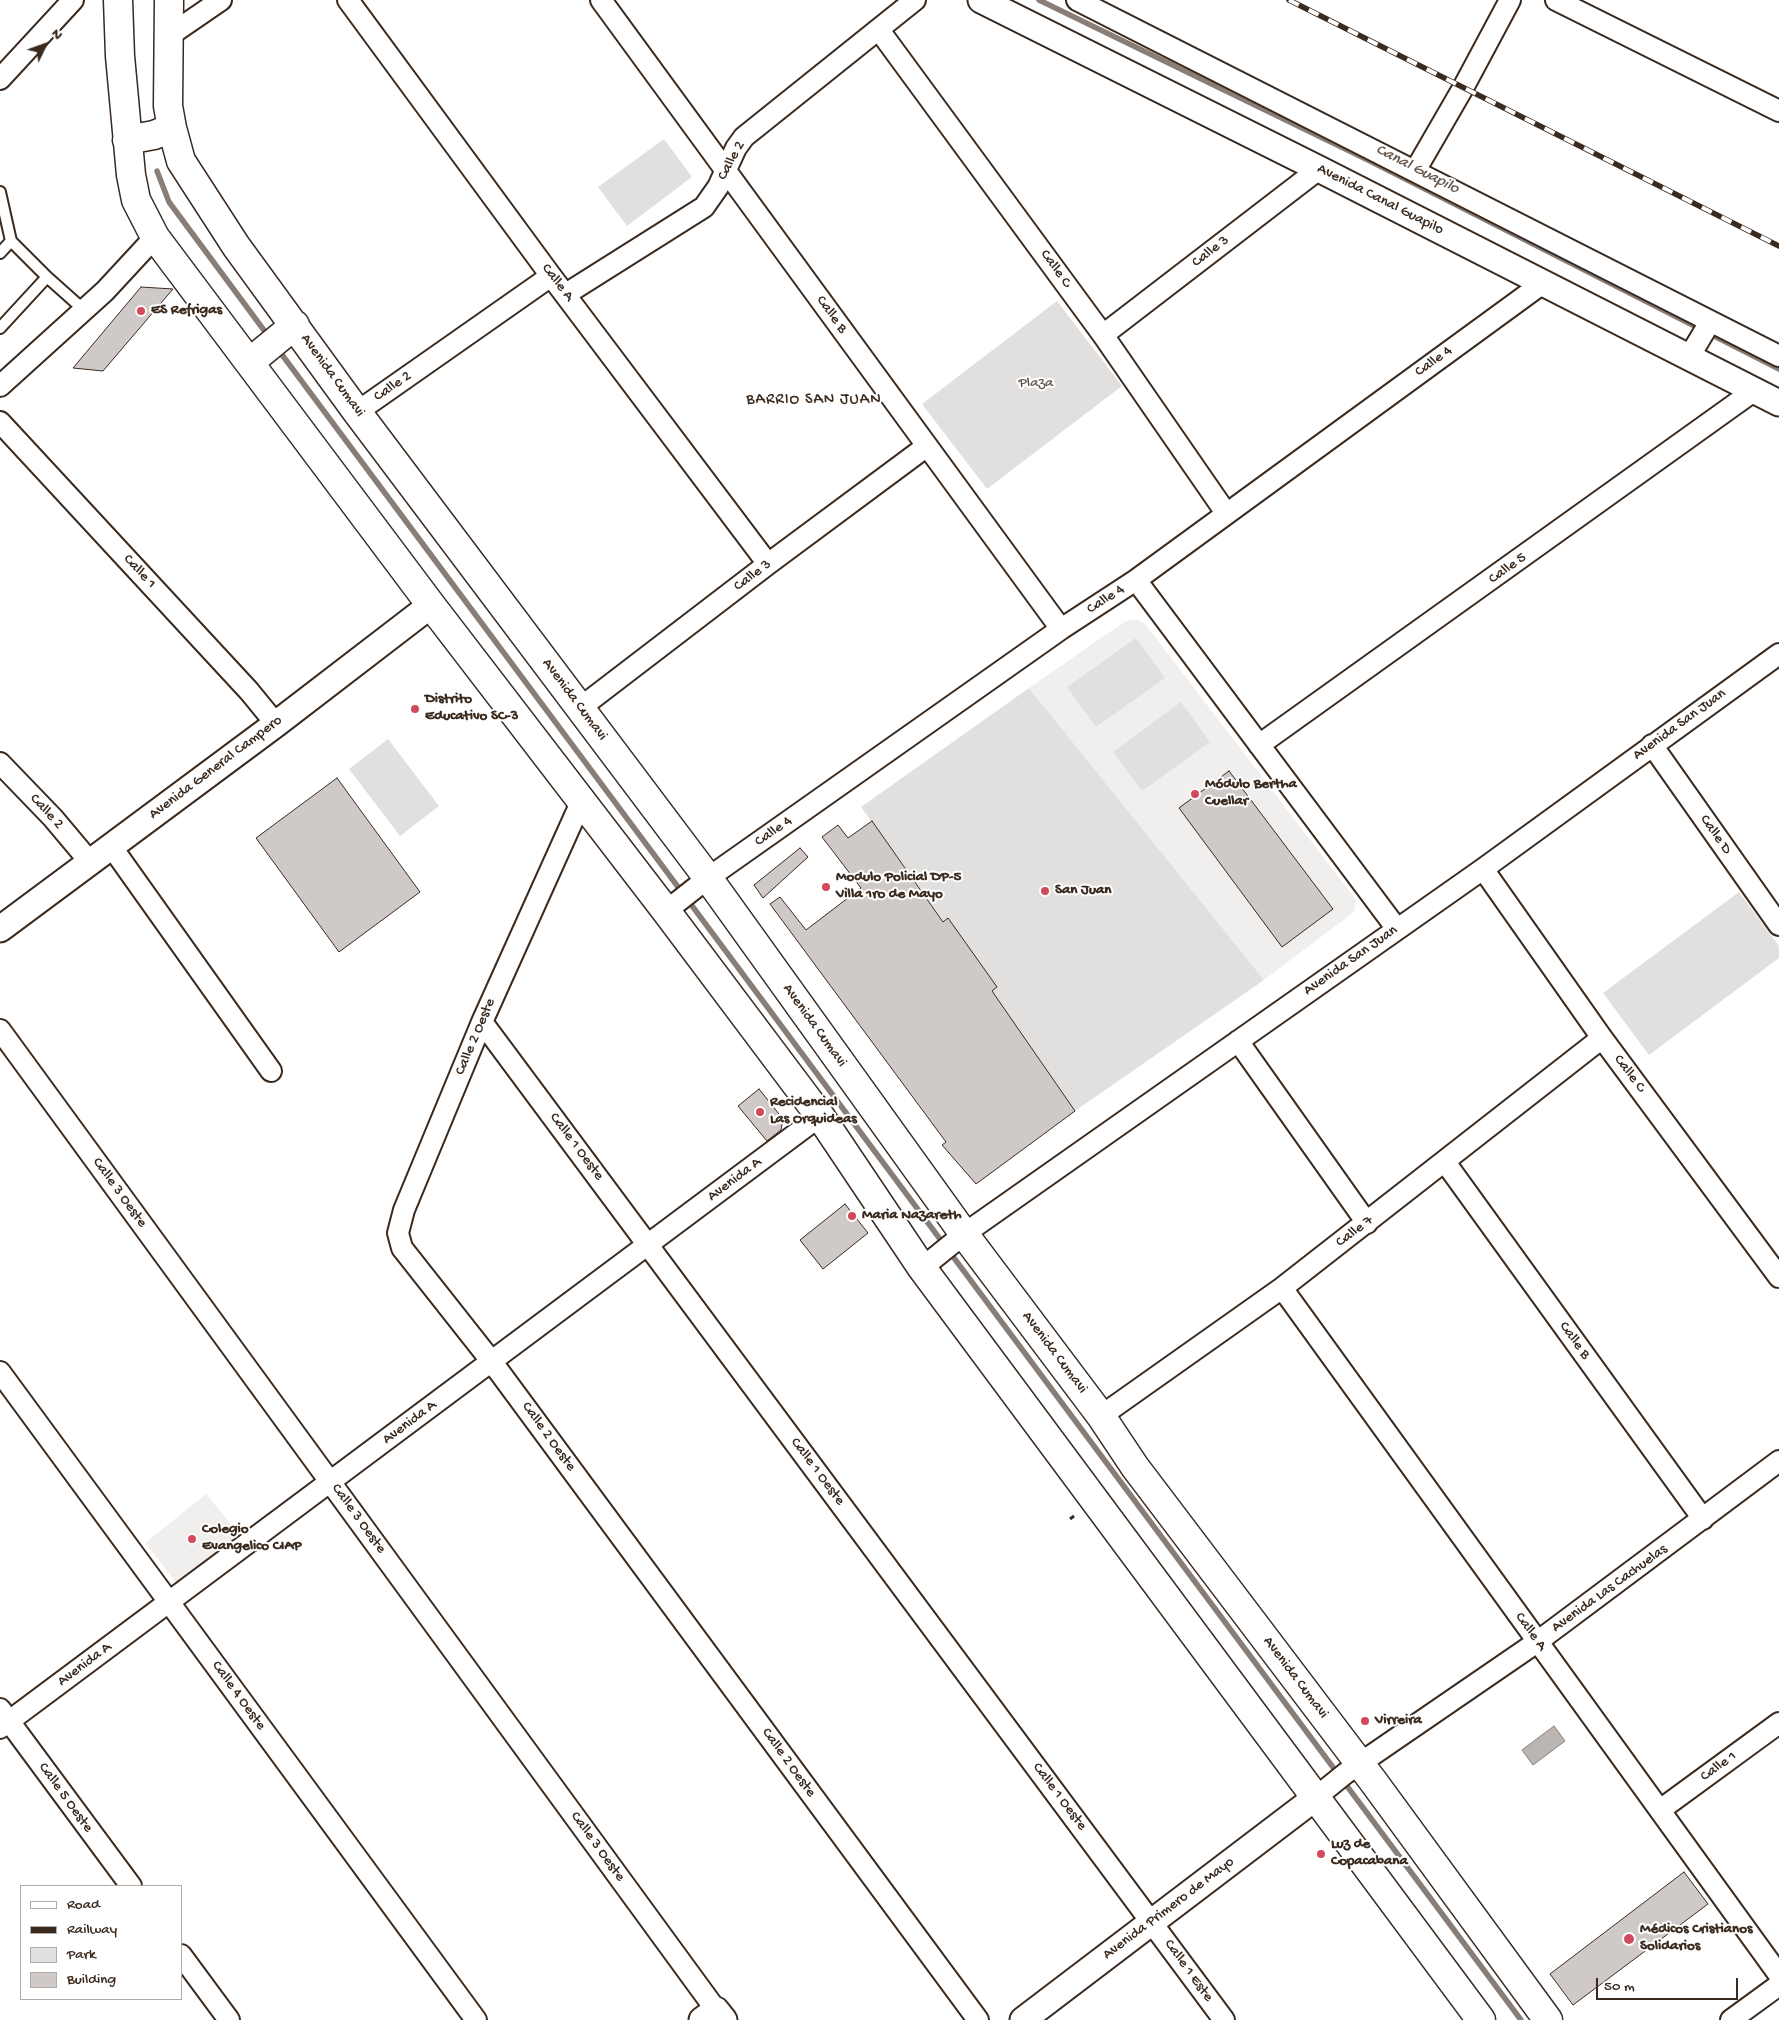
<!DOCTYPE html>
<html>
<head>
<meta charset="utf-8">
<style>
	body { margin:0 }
	#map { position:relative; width:1779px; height:2020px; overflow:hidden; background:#fff; font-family:"Gochi Hand",sans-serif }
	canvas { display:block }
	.legend { position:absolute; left:20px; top:1885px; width:162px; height:115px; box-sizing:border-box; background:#fff; border:1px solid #b1aaa5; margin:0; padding:6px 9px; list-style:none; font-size:15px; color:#3b2a1e }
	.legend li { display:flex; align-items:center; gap:10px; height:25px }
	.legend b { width:25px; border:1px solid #b1aaa5 }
	.north { position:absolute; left:20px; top:20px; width:50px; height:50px; -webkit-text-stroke:4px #fff; paint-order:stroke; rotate:48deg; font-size:14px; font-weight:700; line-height:20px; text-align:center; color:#3b2a1e }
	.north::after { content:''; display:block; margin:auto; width:18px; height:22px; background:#3b2a1e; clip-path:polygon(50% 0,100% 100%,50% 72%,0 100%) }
	.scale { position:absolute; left:1596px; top:1978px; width:142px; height:22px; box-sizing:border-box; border:2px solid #3b2a1e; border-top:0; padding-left:6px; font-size:15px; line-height:18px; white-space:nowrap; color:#3b2a1e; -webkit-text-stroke:4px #fff; paint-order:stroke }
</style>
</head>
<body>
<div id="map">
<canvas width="1779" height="2020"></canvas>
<ul class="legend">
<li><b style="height:6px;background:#fff"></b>Road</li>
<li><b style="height:6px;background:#3b2a1e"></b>Railway</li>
<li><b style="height:14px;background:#e2e0de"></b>Park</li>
<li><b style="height:14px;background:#cfcac7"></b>Building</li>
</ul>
<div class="north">N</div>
<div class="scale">50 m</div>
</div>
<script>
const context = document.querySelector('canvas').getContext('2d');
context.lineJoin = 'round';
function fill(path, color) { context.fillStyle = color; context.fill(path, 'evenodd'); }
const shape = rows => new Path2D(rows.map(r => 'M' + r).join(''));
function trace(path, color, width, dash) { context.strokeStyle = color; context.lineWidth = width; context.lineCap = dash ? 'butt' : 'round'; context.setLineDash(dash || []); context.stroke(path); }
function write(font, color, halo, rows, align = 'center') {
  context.font = font + ' "Gochi Hand",sans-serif'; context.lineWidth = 4; context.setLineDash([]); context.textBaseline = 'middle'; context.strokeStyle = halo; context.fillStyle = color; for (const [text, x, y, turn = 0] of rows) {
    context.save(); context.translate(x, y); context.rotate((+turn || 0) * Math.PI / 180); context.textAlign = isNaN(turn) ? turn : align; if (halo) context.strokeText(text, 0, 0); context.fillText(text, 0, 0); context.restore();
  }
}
const built = shape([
	[1132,620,1138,620,1146,625,1356,900,1354,912,1264,980,1029,688,1124,622],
	[206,1494,239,1534,177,1583,145,1543]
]);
const green = shape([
	[664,139,692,177,627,226,598,187],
	[1057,301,1122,386,987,489,922,404],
	[1136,638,1165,678,1096,727,1067,687],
	[1029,688,1264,980,1075,1111,914,879,861,807],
	[1181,702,1210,742,1142,791,1113,752],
	[388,739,439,806,400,836,349,769],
	[1739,892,1779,946,1779,958,1649,1055,1603,993]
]);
const water = shape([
	[1554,1726,1565,1741,1533,1765,1522,1750,1554,1726]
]);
const stream = shape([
	[1039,0,1370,161,1779,369],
	[157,171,169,202,269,337],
	[277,348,1521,2020]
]);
const building = shape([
	[141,287,173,289,103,371,73,368,141,287],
	[1229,771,1333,909,1282,947,1179,808,1229,771],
	[337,778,420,892,339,952,256,838,337,778],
	[872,821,943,922,948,918,997,987,992,991,1075,1111,976,1184,942,1145,946,1142,770,904,780,897,806,930,861,888,822,837,838,825,848,838,872,821],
	[800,848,808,857,763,898,754,885,800,848],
	[759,1089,783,1119,781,1130,767,1141,738,1106,759,1089],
	[845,1204,868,1233,823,1269,800,1240,845,1204],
	[1684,1872,1708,1904,1573,2005,1550,1974,1684,1872]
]);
const path = shape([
	[1070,1519,1077,1514]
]);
const service = shape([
	[0,192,11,241,47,277,84,310],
	[0,253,11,241],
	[0,328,47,277]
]);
const minor = shape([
	[348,0,551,276,768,564],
	[601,0,1061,629],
	[1077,0,1779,356],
	[1556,0,1779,111],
	[879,30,1103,335,1226,513],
	[170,35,221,0],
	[0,79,73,0],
	[1415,171,1463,88,1510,0],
	[566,294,704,207,718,187,736,148,744,137,915,0],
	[1103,335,1319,169],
	[1689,357,1710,322],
	[0,386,105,291,155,237],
	[357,412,551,276],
	[0,422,249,691,276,724],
	[1136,580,1397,929],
	[580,708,768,564,927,446],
	[1259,745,1755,390],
	[1652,745,1779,925],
	[0,763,53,818,90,862],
	[582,800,482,1022,404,1210,398,1233,402,1248,492,1362,978,2020],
	[111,846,271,1071],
	[1483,869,1602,1038,1779,1277],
	[666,911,708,878,1061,629,1136,580,1543,283],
	[482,1022,1224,2020],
	[0,1030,716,2010],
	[1238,1041,1367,1223],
	[1445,1162,1703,1519],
	[922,1268,964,1234,1483,869,1779,654],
	[1282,1288,1779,1975],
	[0,1372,476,2020],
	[1101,1416,1282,1288,1602,1038],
	[0,1709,131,1886],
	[0,1728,820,1116],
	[1315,1798,1346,1773,1537,1642,1779,1461],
	[1660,1810,1779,1723],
	[181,1955,229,2020],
	[1731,2020,1779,1985]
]);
const tertiary = shape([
	[981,0,1319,169,1779,403],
	[0,929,276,724,431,605],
	[702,2020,716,2010,724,2020],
	[1023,2020,1315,1798]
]);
const secondary = shape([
	[118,0,120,56,131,175,136,200,155,237,431,605,666,911,820,1116,922,1268,1481,2020],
	[169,0,168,106,172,128,181,161,236,246,357,412,708,878,964,1234,1101,1416,1135,1467,1373,1781,1548,2020],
	[127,140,154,135,172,128],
	[250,362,295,325]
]);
const rail = shape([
	[1289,0,1779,246]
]);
const markers = [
	[141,311,5,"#d1495b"],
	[415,709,5,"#d1495b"],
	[1195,794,5,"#d1495b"],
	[826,887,5,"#d1495b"],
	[1045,891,5,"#d1495b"],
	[760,1112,5,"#d1495b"],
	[852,1216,5,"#d1495b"],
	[192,1539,5,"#d1495b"],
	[1365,1721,5,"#d1495b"],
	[1321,1854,5,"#d1495b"],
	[1629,1939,6,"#d1495b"]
];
const streetNames = [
	["Calle 2",732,161,-62],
	["Avenida Canal Guapilo",1380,200,27],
	["Calle 3",1211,252,-38],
	["Calle C",1055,269,54],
	["Calle A",557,283,52],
	["Calle B",831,315,54],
	["Calle 4",1434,362,-36],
	["Avenida Cumavi",332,376,54],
	["Calle 2",393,387,-35],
	["Calle 5",1508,569,-36],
	["Calle 1",139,572,47],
	["Calle 3",753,576,-37],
	["Calle 4",1106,600,-33],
	["Avenida Cumavi",574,700,53],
	["Avenida San Juan",1680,725,-36],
	["Avenida General Campero",216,768,-37],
	["Calle 2",46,812,47],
	["Calle 4",774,832,-35],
	["Calle D",1715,835,55],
	["Avenida San Juan",1351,961,-35],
	["Avenida Cumavi",814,1026,54],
	["Calle 2 Oeste",476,1037,-67],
	["Calle C",1629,1074,53],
	["Calle 1 Oeste",576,1147,53],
	["Avenida A",735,1180,-37],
	["Calle 3 Oeste",119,1193,54],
	["Calle 7",1355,1232,-37],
	["Calle B",1574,1341,54],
	["Avenida Cumavi",1054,1353,53],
	["Avenida A",410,1423,-37],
	["Calle 2 Oeste",548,1437,54],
	["Calle 1 Oeste",817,1472,53],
	["Calle 3 Oeste",358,1519,54],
	["Avenida Las Cachuelas",1610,1589,-36],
	["Calle A",1530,1632,54],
	["Avenida A",85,1665,-37],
	["Avenida Cumavi",1295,1678,53],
	["Calle 4 Oeste",238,1696,54],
	["Calle 2 Oeste",788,1763,54],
	["Calle 1",1719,1767,-36],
	["Calle 1 Oeste",1059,1797,53],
	["Calle 5 Oeste",65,1798,54],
	["Calle 3 Oeste",597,1847,54],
	["Avenida Primero de Mayo",1169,1909,-37],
	["Calle 1 Este",1188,1971,54]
];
const poiNames = [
	["ES Refrigas",151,311],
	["Distrito",425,700],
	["Educativo SC-3",425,717],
	["Módulo Bertha",1205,785],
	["Cuellar",1205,802],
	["Modulo Policial DP-5",836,878],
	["Villa 1ro de Mayo",836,895],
	["San Juan",1055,891],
	["Recidencial",770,1103],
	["Las Orquideas",770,1120],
	["Maria Nazareth",862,1216],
	["Colegio",202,1530],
	["Evangelico CIAP",202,1547],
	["Virreira",1375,1721],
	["Luz de",1331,1845],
	["Copacabana",1331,1862],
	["Médicos Cristianos",1640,1930],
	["Solidarios",1640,1947]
];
const parkNames = [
	["Plaza",1036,384]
];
const waterNames = [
	["Canal Guapilo",1417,170,27]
];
const neighbourhoodNames = [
	["BARRIO SAN JUAN",814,401]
];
fill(built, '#f1efee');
fill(green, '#e2e0de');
fill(water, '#bcb6b3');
trace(water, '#887e77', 1);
trace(stream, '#887e77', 5.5);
fill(building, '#cfcac7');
trace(building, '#3b2a1e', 1);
trace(service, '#3b2a1e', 14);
trace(minor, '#3b2a1e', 24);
trace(tertiary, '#3b2a1e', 29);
trace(secondary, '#3b2a1e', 31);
trace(path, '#3b2a1e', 3, [5, 4]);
trace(service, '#fff', 10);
trace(minor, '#fff', 20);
trace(tertiary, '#fff', 25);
trace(secondary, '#fff', 28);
trace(rail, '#3b2a1e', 5.5);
trace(rail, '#fff', 4, [11]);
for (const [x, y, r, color] of markers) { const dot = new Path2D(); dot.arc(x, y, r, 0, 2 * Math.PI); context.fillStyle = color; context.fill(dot); trace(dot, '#fff', 2); }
write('15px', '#3b2a1e', '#fff', streetNames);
write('bold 15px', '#3b2a1e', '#fff', poiNames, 'left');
write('15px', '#65584e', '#fff', parkNames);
write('italic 16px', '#685b52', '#fff', waterNames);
context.letterSpacing = '1px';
write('16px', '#3b2a1e', '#fff', neighbourhoodNames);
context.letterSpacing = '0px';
</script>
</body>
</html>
